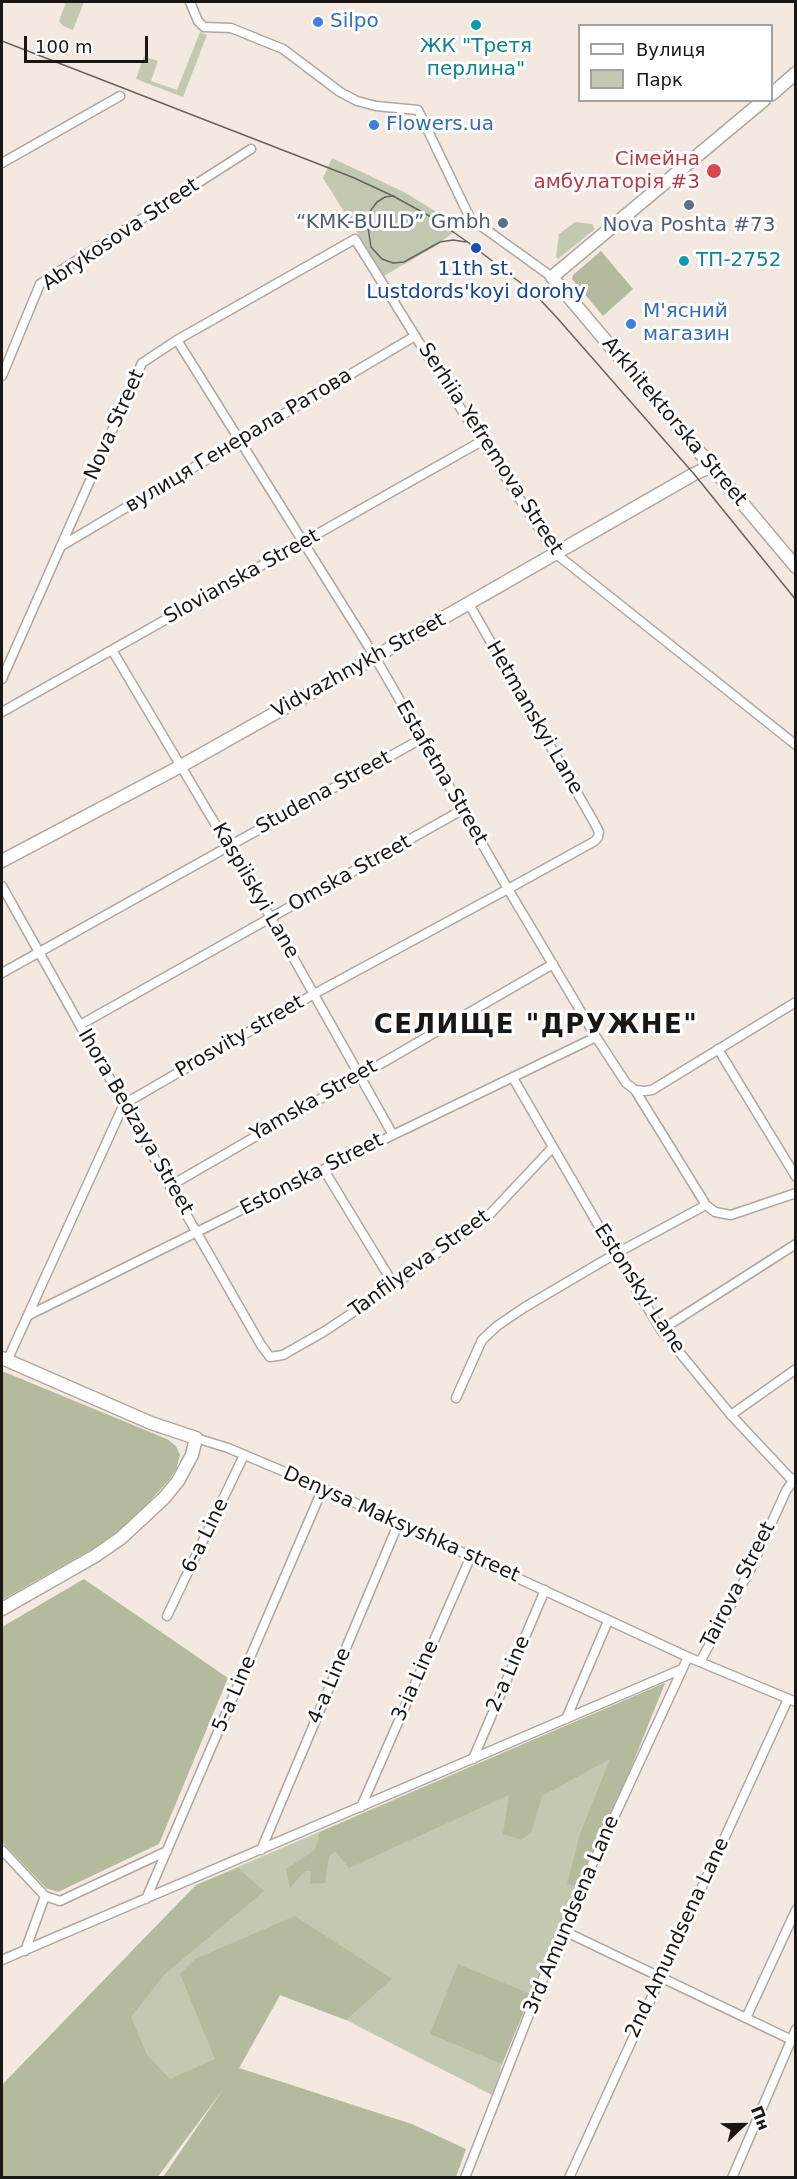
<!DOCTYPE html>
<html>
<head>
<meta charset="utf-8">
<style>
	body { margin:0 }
	#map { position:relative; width:797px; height:2179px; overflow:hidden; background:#f3e9e1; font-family:"DejaVu Sans",sans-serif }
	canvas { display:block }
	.frame { position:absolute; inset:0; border:3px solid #191613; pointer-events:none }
	.legend { position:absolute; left:578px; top:24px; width:195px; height:78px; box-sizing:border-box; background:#fff; border:2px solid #a3a2a1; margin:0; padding:8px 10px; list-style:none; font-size:18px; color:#191613 }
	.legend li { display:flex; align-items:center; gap:12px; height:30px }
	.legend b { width:30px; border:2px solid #a3a2a1 }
	.north { position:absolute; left:713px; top:2095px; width:60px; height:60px; -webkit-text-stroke:4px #fff; paint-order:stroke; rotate:68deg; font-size:16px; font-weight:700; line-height:24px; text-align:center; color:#191613 }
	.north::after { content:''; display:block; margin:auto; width:21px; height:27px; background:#191613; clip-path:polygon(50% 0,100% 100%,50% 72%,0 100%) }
	.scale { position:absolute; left:24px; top:36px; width:124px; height:27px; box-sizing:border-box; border:3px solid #191613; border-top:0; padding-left:8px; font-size:18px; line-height:21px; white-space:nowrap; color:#191613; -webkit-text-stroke:4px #fff; paint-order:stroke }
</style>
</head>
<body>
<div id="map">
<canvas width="797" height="2179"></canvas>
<div class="frame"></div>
<ul class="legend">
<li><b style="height:8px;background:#fff"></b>Вулиця</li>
<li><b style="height:16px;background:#c3c9b1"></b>Парк</li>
</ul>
<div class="north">Пн</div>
<div class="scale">100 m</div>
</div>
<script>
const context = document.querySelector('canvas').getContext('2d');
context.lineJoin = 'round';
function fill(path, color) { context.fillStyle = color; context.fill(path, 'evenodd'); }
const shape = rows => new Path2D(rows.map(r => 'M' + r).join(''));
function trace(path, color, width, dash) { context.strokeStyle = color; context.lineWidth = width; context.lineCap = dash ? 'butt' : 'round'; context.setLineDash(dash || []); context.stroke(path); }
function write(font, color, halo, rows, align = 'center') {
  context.font = font + ' "DejaVu Sans",sans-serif'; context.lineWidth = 6; context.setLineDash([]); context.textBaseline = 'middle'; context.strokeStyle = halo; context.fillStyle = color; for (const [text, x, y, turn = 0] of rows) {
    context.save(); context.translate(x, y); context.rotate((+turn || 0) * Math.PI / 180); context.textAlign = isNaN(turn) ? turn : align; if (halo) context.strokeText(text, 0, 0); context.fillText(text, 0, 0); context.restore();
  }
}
const green = shape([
	[66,2,84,2,73,30,63,26,59,21],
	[200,32,207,35,183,97,136,79,144,56,158,61,151,81,177,90],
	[332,158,404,192,461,227,434,247,384,276,323,178],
	[575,222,592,224,595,229,558,259,556,257,559,234],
	[665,1683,594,1861,531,1994,502,2064,494,2096,346,2020,280,1995,239,2068,158,2177,2,2177,2,2085,196,1885]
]);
const forest = shape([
	[601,251,633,289,603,316,572,279,573,275],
	[2,1371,167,1439,176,1446,180,1455,176,1469,169,1480,130,1523,108,1540,2,1600],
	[84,1579,228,1678,159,1844,58,1892,46,1888,2,1842,2,1627],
	[665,1683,581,1889,567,1884,580,1834,610,1759,542,1796,531,1833,521,1840,503,1834,509,1795,349,1868,335,1851,329,1857,325,1883,310,1884,311,1871,305,1871,290,1888,286,1869,315,1850,320,1832],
	[238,1868,264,1891,164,1975,131,2017,147,2055,170,2079,215,2059,180,1974,195,1959,295,1916,392,1979,346,2020,280,1995,239,2068,412,2124,466,2149,456,2177,163,2177,224,2088,157,2177,2,2177,2,2085,196,1885],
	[458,1964,531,1994,502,2064,430,2034]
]);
const street = shape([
	[190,2,198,21,204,27,231,28,283,49,340,92,357,101,376,106,418,110,470,218,552,277],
	[2,163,120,96],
	[177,340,375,657,508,889,596,1037,626,1083,635,1090,706,1205],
	[2,376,40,284,251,149],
	[63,545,415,336],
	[112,650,271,918,393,1135],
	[2,679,142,363,177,340,355,239,448,389,555,553,796,745],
	[2,712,482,441],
	[2,886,170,1186,261,1345,270,1357,283,1355,325,1331,394,1285,491,1213,553,1147],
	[2,973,421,739],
	[80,1025,462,810],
	[718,1049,796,1177],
	[513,1078,615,1254,661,1330,731,1415,792,1480],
	[635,1090,644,1091,652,1090,796,1002],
	[324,1170,394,1285],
	[170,1186,553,964],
	[29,1315,393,1135,596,1037],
	[661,1330,796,1244],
	[7,1361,124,1104,314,994,508,889,595,841,598,837,599,832,595,824,469,604],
	[456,1398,482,1340,497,1326,525,1307,615,1254,706,1205,715,1212,731,1215,796,1193],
	[731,1415,796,1369],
	[196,1438,228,1448,323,1488,688,1657,796,1702],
	[167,1616,244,1455],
	[700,1662,751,1568,786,1491,795,1478],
	[566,1719,608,1621],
	[473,1759,545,1590],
	[361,1807,471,1556],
	[2,1850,45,1896,60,1901,167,1851],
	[261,1850,399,1522],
	[146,1899,323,1488],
	[562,1930,796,2042],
	[25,1951,45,1896],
	[2,1960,682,1669],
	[746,2018,796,1910],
	[465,2178,562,1930,688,1657],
	[569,2178,788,1699],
	[732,2178,796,2029]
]);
const secondary = shape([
	[772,94,796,73],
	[764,100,552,277,796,567],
	[2,861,181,766,375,657,694,474,712,466],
	[2,1358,151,1423,196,1438,192,1455,178,1481,164,1498,121,1538,95,1556,2,1609]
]);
const tram = shape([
	[2,41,352,177,393,196,433,218,469,243,535,294,559,320,694,474,796,600],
	[394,196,385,197,377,202,371,210,367,221,371,247,382,259,393,263,404,262,440,242,453,240,466,242]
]);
const markers = [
	[318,22,6,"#3f7fe0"],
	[476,25,6,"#0f9aa8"],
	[374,125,6,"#3f7fe0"],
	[714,171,8,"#e0444e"],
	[689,205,6,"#5c6f8a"],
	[503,223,6,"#5c6f8a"],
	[476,248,6,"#1a4fb4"],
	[684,261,6,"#0f9aa8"],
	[631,324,6,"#3f7fe0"]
];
const shopNames = [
	["Silpo",330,22],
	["Flowers.ua",386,125],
	["М'ясний",643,312],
	["магазин",643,335]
];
const cultureNames = [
	["ЖК \"Третя",476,47],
	["перлина\"",476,70],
	["ТП-2752",696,261,"left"]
];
const healthNames = [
	["Сімейна",700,160],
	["амбулаторія #3",700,183]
];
const serviceNames = [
	["“KMK-BUILD” Gmbh",491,223],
	["Nova Poshta #73",689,226,"center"]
];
const streetNames = [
	["Abrykosova Street",121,235,-34],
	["Arkhitektorska Street",674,422,50],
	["Nova Street",115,425,-66],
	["вулиця Генерала Ратова",239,441,-31],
	["Serhiia Yefremova Street",490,449,57],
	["Slovianska Street",242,577,-29],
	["Vidvazhnykh Street",359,666,-29],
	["Hetmanskyi Lane",534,718,60],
	["Estafetna Street",441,773,60],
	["Studena Street",324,793,-29],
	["Omska Street",350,874,-29],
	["Kaspiiskyi Lane",255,891,60],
	["Prosvity street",240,1037,-30],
	["Yamska Street",314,1101,-30],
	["Ihora Bedzaya Street",135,1122,60],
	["Estonska Street",312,1175,-27],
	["Tanfilyeva Street",420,1264,-36],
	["Estonskyi Lane",639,1289,57],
	["Denysa Maksyshka street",401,1525,24],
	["6-a Line",206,1536,-64],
	["Tairova Street",739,1585,-63],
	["2-a Line",509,1674,-67],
	["3-ia Line",416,1681,-66],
	["4-a Line",330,1686,-67],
	["5-a Line",235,1694,-67],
	["3rd Amundsena Lane",572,1915,-67],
	["2nd Amundsena Lane",678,1938,-65]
];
const transitNames = [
	["11th st.",476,270],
	["Lustdords'koyi dorohy",476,293]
];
const districtNames = [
	["СЕЛИЩЕ \"ДРУЖНЕ\"",536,1026]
];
fill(green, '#c3c9b1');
fill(forest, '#b4bb9d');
trace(street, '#b0a79f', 11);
trace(secondary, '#b0a79f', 15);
trace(street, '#fff', 8);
trace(secondary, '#fff', 12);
trace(tram, '#68635e', 1.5);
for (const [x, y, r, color] of markers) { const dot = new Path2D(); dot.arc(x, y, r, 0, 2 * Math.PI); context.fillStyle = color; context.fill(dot); trace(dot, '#fff', 2); }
write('20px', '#366cbe', '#fff', shopNames, 'left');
write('20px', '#0d838f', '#fff', cultureNames);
write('20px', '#be3a42', '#fff', healthNames, 'right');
write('20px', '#4e5e75', '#fff', serviceNames, 'right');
write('20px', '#191613', '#fff', streetNames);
write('20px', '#164399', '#fff', transitNames);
context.letterSpacing = '1.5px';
write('bold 26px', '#191613', '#fff', districtNames);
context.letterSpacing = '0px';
</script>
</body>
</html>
